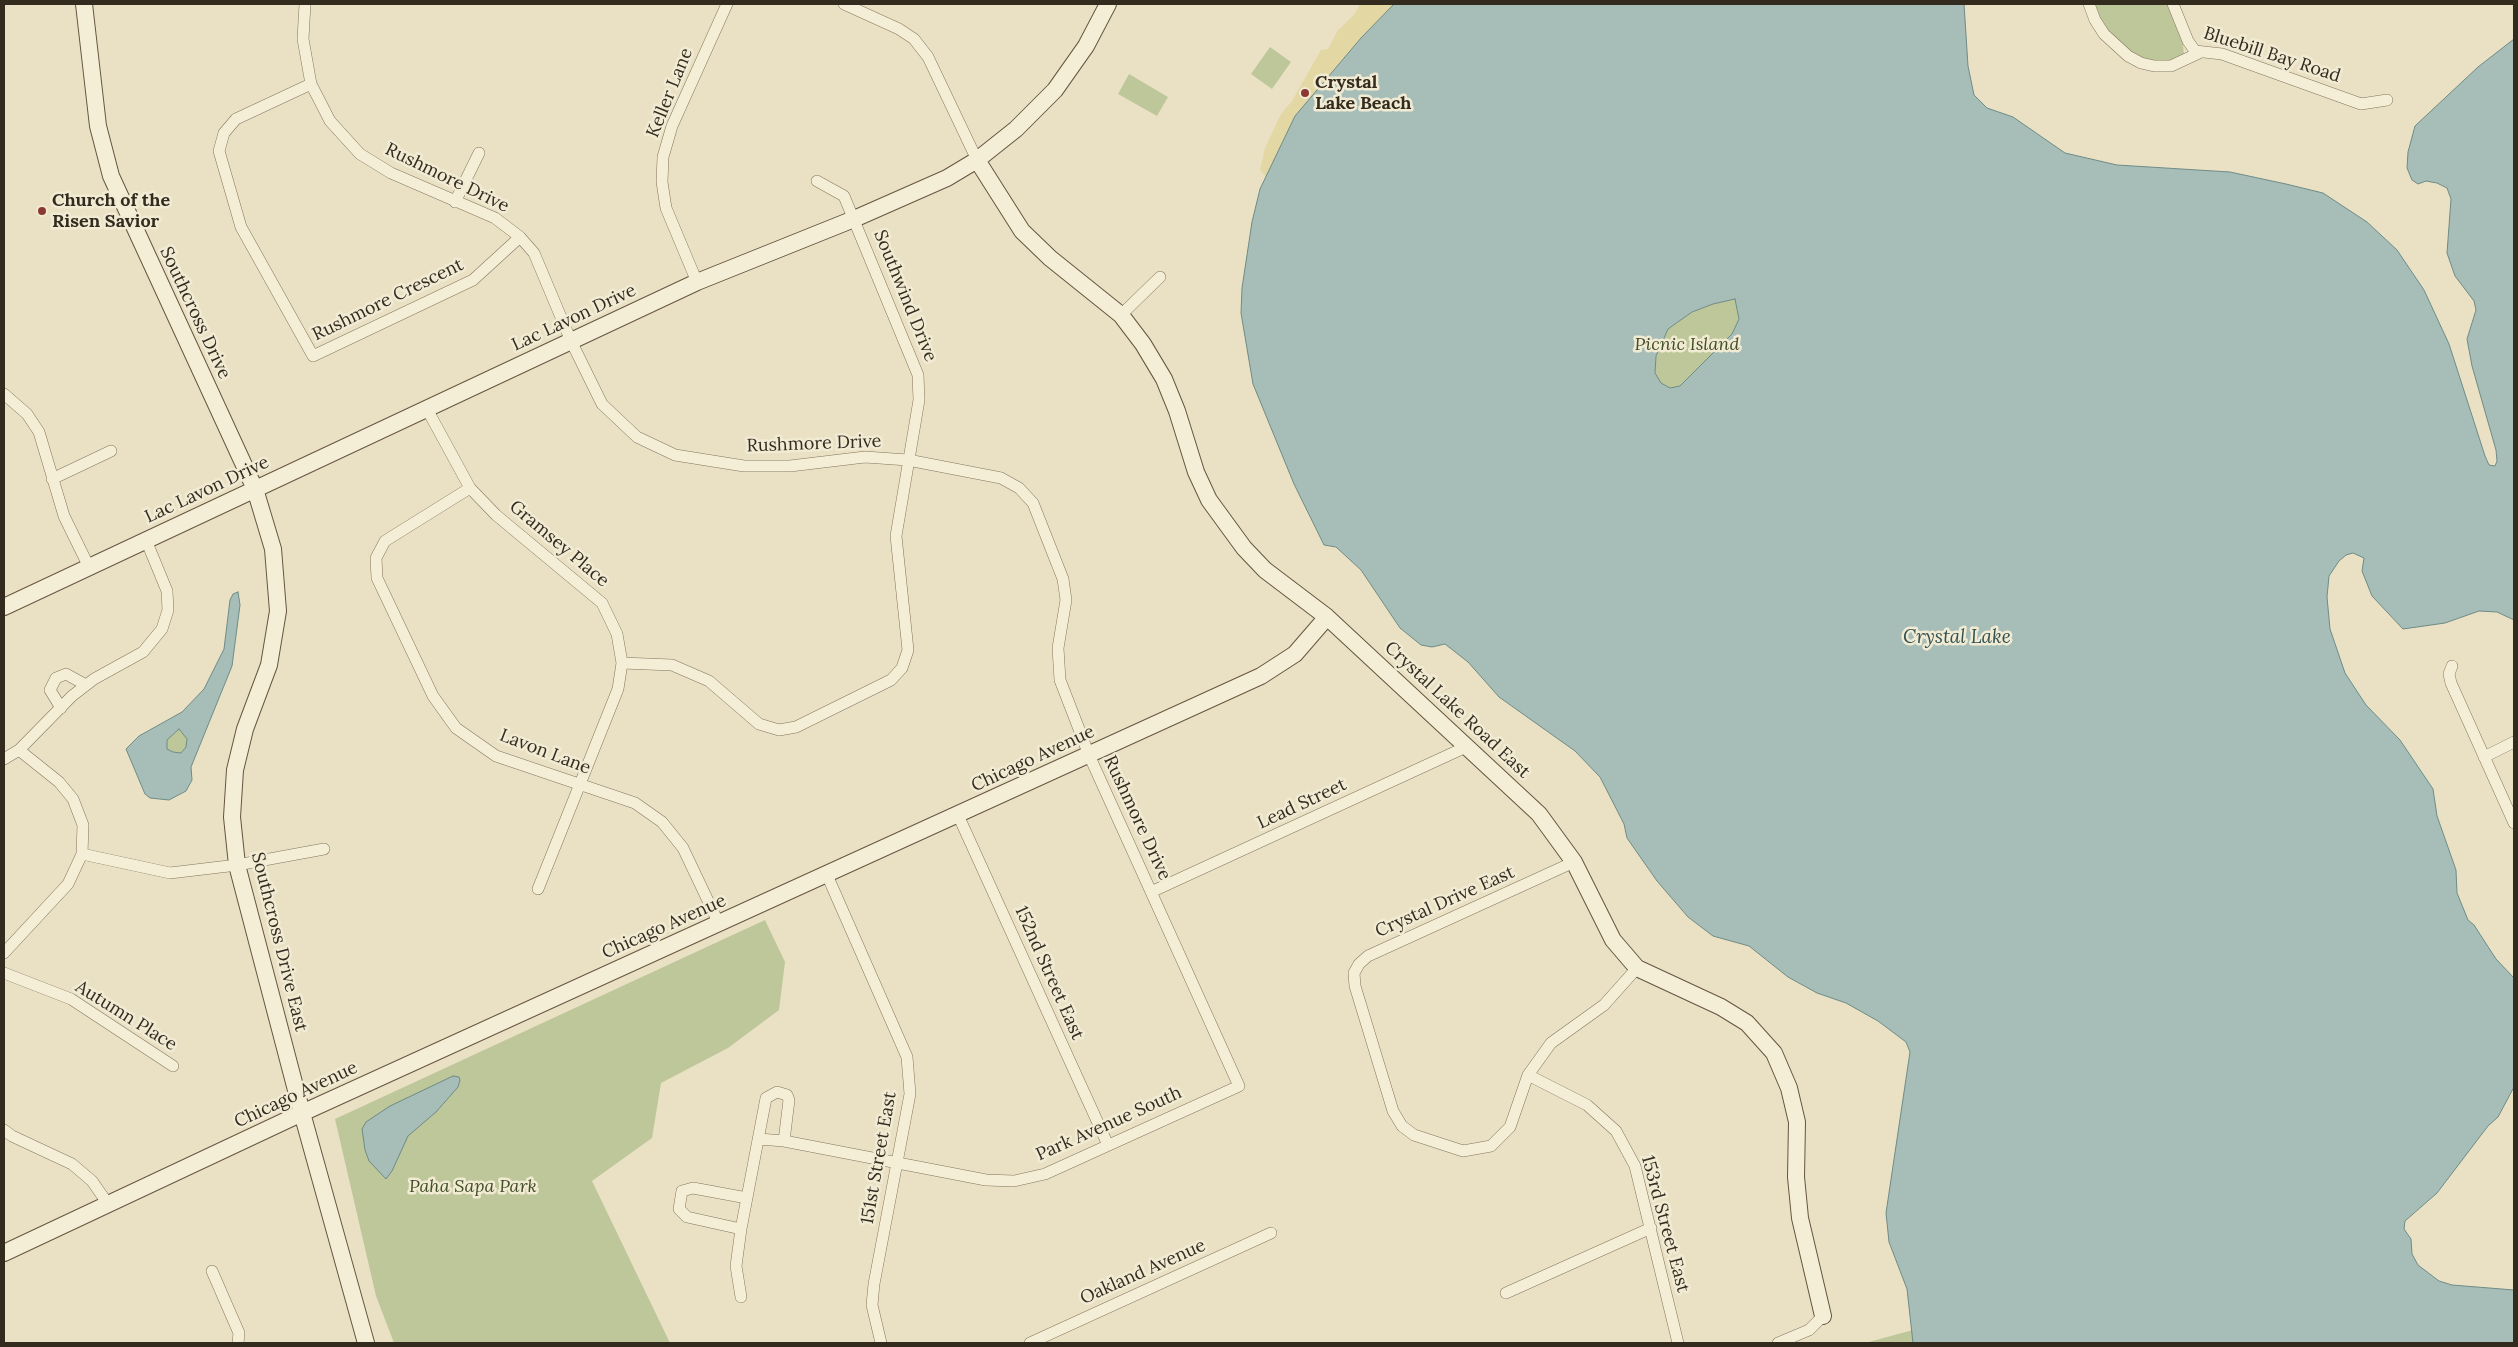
<!DOCTYPE html>
<html>
<head>
<meta charset="utf-8">
<style>
	body { margin:0 }
	#map { position:relative; width:2518px; height:1347px; overflow:hidden; background:#eae1c5; font-family:Lora,serif }
	canvas { display:block }
	.frame { position:absolute; inset:0; border:5px solid #342b1f; pointer-events:none }
</style>
</head>
<body>
<div id="map">
<canvas width="2518" height="1347"></canvas>
<div class="frame"></div>
</div>
<script>
const context = document.querySelector('canvas').getContext('2d');
context.lineJoin = 'round';
function fill(path, color) { context.fillStyle = color; context.fill(path, 'evenodd'); }
const shape = rows => new Path2D(rows.map(r => 'M' + r).join(''));
function trace(path, color, width, dash) { context.strokeStyle = color; context.lineWidth = width; context.lineCap = dash ? 'butt' : 'round'; context.setLineDash(dash || []); context.stroke(path); }
function write(font, color, halo, rows, align = 'center') {
  context.font = font + ' Lora,serif'; context.lineWidth = 5; context.setLineDash([]); context.textBaseline = 'middle'; context.strokeStyle = halo; context.fillStyle = color; for (const [text, x, y, turn = 0] of rows) {
    context.save(); context.translate(x, y); context.rotate((+turn || 0) * Math.PI / 180); context.textAlign = isNaN(turn) ? turn : align; if (halo) context.strokeText(text, 0, 0); context.fillText(text, 0, 0); context.restore();
  }
}
const green = shape([
	[2094,4,2167,4,2183,44,2184,56,2167,62,2142,59,2127,50,2112,35,2099,19],
	[1270,47,1291,62,1272,89,1251,74],
	[1129,74,1168,97,1157,116,1118,94],
	[1735,299,1739,319,1732,334,1680,386,1670,388,1661,383,1655,373,1656,356,1668,329,1692,312,1713,304],
	[179,729,187,739,186,747,181,753,173,752,167,749,167,740],
	[765,920,785,962,779,1010,728,1048,661,1083,652,1138,592,1181,670,1343,394,1343,376,1296,335,1119],
	[1913,1330,1913,1343,1865,1343]
]);
const sand = shape([
	[1360,4,1394,4,1361,38,1295,116,1267,178,1260,170,1265,148,1281,114,1292,101,1321,50,1328,49,1338,30,1354,15]
]);
const water = shape([
	[1394,4,1964,4,1968,66,1974,95,1987,108,2013,117,2065,153,2117,165,2230,172,2286,184,2323,193,2367,222,2397,250,2424,290,2449,344,2485,456,2489,465,2495,466,2497,461,2496,450,2472,366,2467,339,2476,310,2474,301,2455,276,2447,253,2451,199,2447,188,2437,183,2426,181,2418,184,2412,180,2407,168,2408,152,2415,126,2478,67,2514,39,2514,620,2497,612,2479,611,2445,623,2403,629,2372,596,2362,571,2364,558,2353,553,2346,555,2339,561,2329,576,2327,597,2330,629,2345,673,2366,705,2400,740,2433,789,2437,816,2456,870,2457,893,2468,920,2474,925,2496,959,2514,978,2514,1087,2498,1117,2488,1126,2437,1193,2405,1221,2404,1229,2411,1239,2412,1254,2418,1265,2439,1281,2452,1285,2514,1290,2514,1343,1913,1343,1907,1289,1889,1242,1886,1213,1910,1052,1906,1042,1878,1021,1846,1003,1817,993,1788,977,1749,946,1713,936,1688,917,1657,881,1627,838,1624,824,1600,777,1575,751,1499,697,1468,662,1445,644,1432,647,1421,645,1400,628,1361,570,1336,547,1324,545,1294,484,1253,384,1241,313,1242,288,1252,222,1260,189,1295,116,1361,38,1394,4],
	[1735,299,1739,319,1732,334,1680,386,1670,388,1661,383,1655,373,1656,356,1668,329,1692,312,1713,304,1735,299],
	[238,592,240,605,232,666,191,767,192,780,186,791,169,800,150,798,145,794,126,749,139,736,182,712,204,689,224,649,230,600,233,594,238,592],
	[179,729,187,739,186,747,181,753,173,752,167,749,167,740,179,729],
	[453,1076,459,1077,460,1080,458,1087,436,1112,408,1136,392,1171,386,1179,369,1161,365,1150,362,1129,366,1122,390,1106,453,1076]
]);
const street = shape([
	[305,4,303,39,311,84,330,121,360,154,391,173,495,218,520,237,534,253,571,341,602,404,637,437,675,455,744,466,790,466,865,457,908,460,1001,478,1019,488,1033,503,1063,579,1066,600,1058,648,1060,680,1089,755,1239,1086,1045,1174,1014,1181,986,1180,784,1141,759,1139],
	[844,4,899,29,914,39,928,57,977,160],
	[2089,4,2095,20,2104,34,2128,56,2141,63,2154,66,2171,66,2199,53],
	[2173,4,2188,41,2195,51,2222,54,2361,104,2387,100],
	[311,84,236,119,224,133,219,151,241,227,313,356,473,280,520,237],
	[455,202,479,153],
	[697,282,666,208,662,182,663,157,672,126,727,4],
	[1121,315,1160,277],
	[4,394,27,414,39,432,64,516,89,567],
	[424,410,428,411,470,488,496,515,602,603,617,634,622,663,618,689,538,889],
	[52,479,111,451],
	[470,488,385,541,376,558,377,578,433,696,456,728,496,756,635,803,662,822,683,848,719,924],
	[622,663,672,665,709,681,759,724,779,730,796,727,891,680,902,668,908,650,896,536,919,400,918,375,844,196,817,181],
	[2452,666,2449,674,2451,683,2514,823],
	[61,708,50,690,56,678,66,674,86,685],
	[2484,757,2514,742],
	[4,759,19,750,72,696,94,679,143,652,162,629,168,610,167,591,146,540],
	[958,815,1108,1145],
	[82,854,170,873,237,865,324,849],
	[1574,862,1368,956,1359,964,1354,973,1355,986,1393,1111,1402,1126,1414,1135,1463,1151,1491,1146,1510,1127,1528,1075,1551,1043,1604,1005,1637,968],
	[827,875,907,1057,910,1094,874,1284,872,1305,881,1343],
	[1151,892,1466,747],
	[4,953,68,884,82,854,83,825,73,799,59,782,19,750],
	[4,973,71,999,173,1066],
	[1528,1075,1587,1105,1616,1131,1635,1166,1678,1343],
	[4,1130,12,1136,72,1164,92,1181,108,1204],
	[741,1229,687,1217,679,1209,682,1191,693,1188,747,1198],
	[212,1271,239,1333,238,1343],
	[1506,1293,1651,1228],
	[741,1297,736,1266,741,1229,766,1098,777,1092,787,1095,789,1100,784,1141],
	[1030,1343,1271,1233],
	[1778,1343,1809,1330,1823,1316]
]);
const secondary = shape([
	[84,4,98,126,111,176,255,489,273,549,278,611,269,665,245,729,235,770,232,817,237,865,302,1113,366,1343],
	[977,160,1022,231,1050,258,1121,315,1143,344,1164,379,1177,411,1196,472,1209,500,1244,548,1265,570,1327,617,1539,814,1574,862,1613,940,1637,968,1721,1007,1747,1023,1774,1053,1789,1088,1797,1122,1796,1177,1800,1218,1823,1316],
	[4,607,697,282,854,219,947,178,977,160,1016,129,1055,90,1086,46,1108,4],
	[4,1253,302,1113,1261,676,1295,654,1327,617]
]);
const markers = [
	[1305,93,5,"#8c3832"],
	[42,211,5,"#8c3832"]
];
const streetNames = [
	["Bluebill Bay Road",2272,55,18],
	["Keller Lane",670,93,-68],
	["Rushmore Drive",447,178,26],
	["Southwind Drive",905,296,68],
	["Rushmore Crescent",388,300,-26],
	["Southcross Drive",195,313,65],
	["Lac Lavon Drive",574,318,-25],
	["Rushmore Drive",814,444,-2],
	["Lac Lavon Drive",207,490,-25],
	["Gramsey Place",559,544,40],
	["Crystal Lake Road East",1457,710,43],
	["Lavon Lane",545,752,21],
	["Chicago Avenue",1033,759,-25],
	["Lead Street",1302,804,-25],
	["Rushmore Drive",1137,818,65],
	["Crystal Drive East",1445,902,-24],
	["Chicago Avenue",664,927,-24],
	["Southcross Drive East",279,942,76],
	["152nd Street East",1049,973,66],
	["Autumn Place",126,1016,32],
	["Chicago Avenue",296,1095,-25],
	["Park Avenue South",1109,1124,-24],
	["151st Street East",879,1158,-80],
	["153rd Street East",1665,1224,75],
	["Oakland Avenue",1143,1272,-24]
];
const poiNames = [
	["Crystal",1315,83],
	["Lake Beach",1315,104],
	["Church of the",52,201],
	["Risen Savior",52,222]
];
const parkNames = [
	["Picnic Island",1687,345],
	["Paha Sapa Park",473,1187]
];
const waterNames = [
	["Crystal Lake",1957,638]
];
fill(green, '#bec79a');
fill(sand, '#e3d7a4');
fill(water, '#a6bdb8');
trace(water, '#6e8b85', 1);
trace(street, '#83745d', 12);
trace(secondary, '#655540', 18);
trace(street, '#f5eed7', 11);
trace(secondary, '#f5eed7', 16);
for (const [x, y, r, color] of markers) { const dot = new Path2D(); dot.arc(x, y, r, 0, 2 * Math.PI); context.fillStyle = color; context.fill(dot); trace(dot, '#f2ebd4', 2); }
write('18px', '#342b1f', '#f2ebd4', streetNames);
write('bold 18px', '#342b1f', '#f2ebd4', poiNames, 'left');
write('italic 18px', '#424f28', '#f2ebd4', parkNames);
write('italic 19px', '#305253', '#f2ebd4', waterNames);
</script>
</body>
</html>
